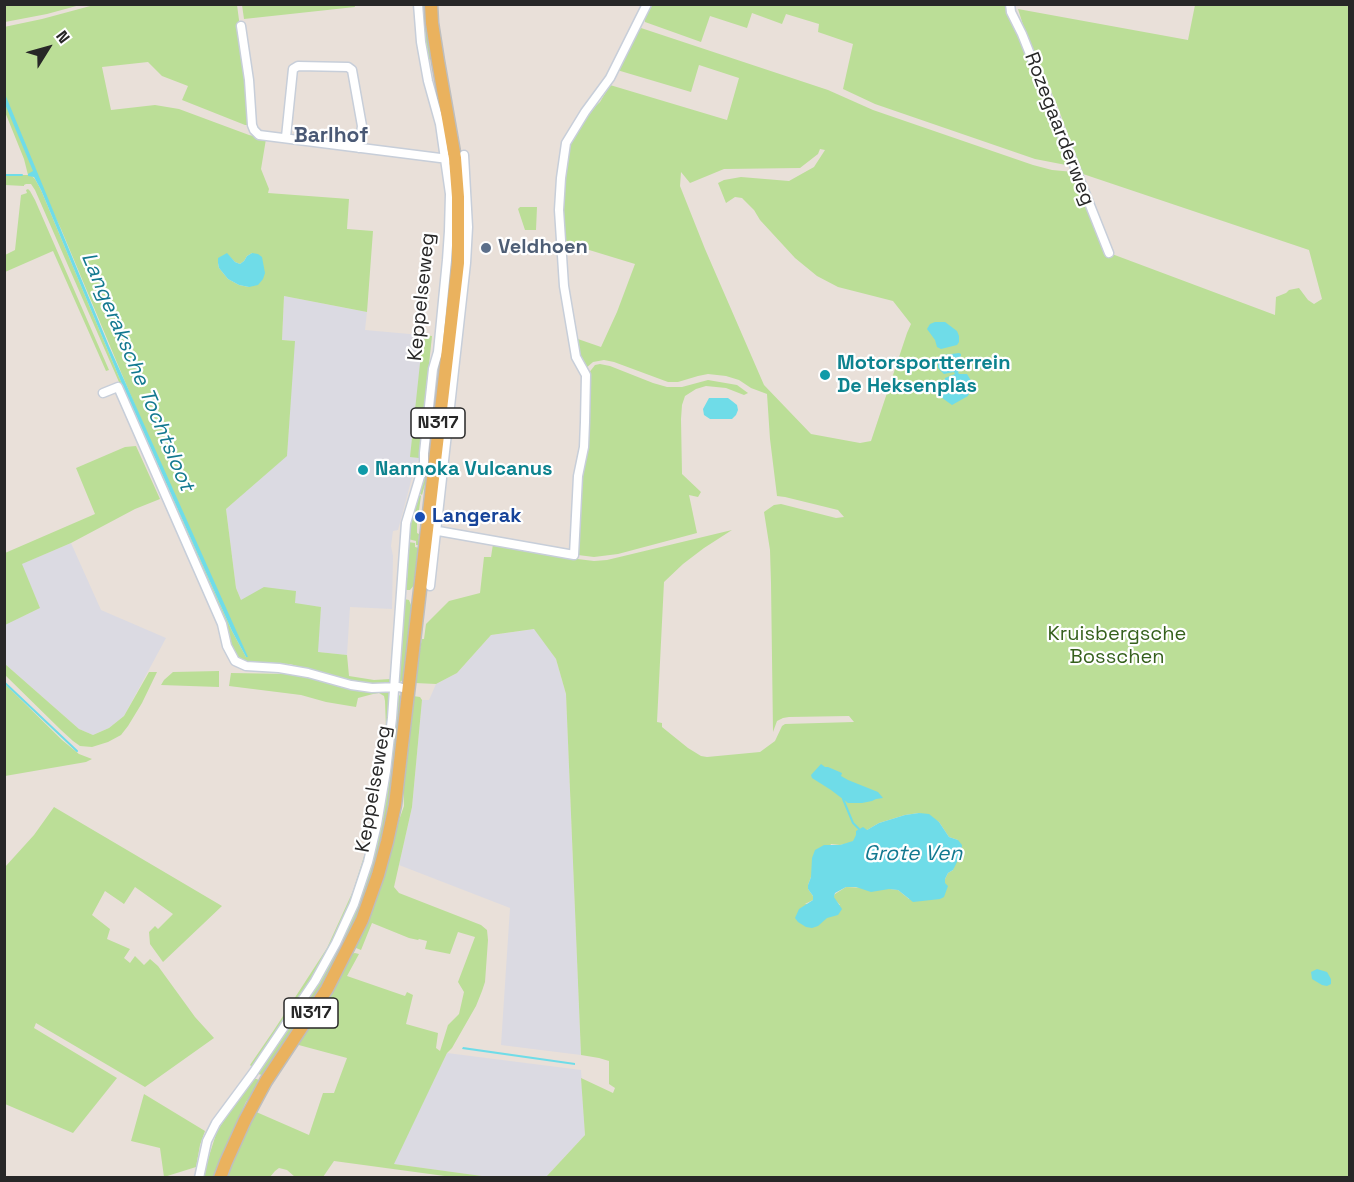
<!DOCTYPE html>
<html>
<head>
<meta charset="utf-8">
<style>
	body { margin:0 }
	#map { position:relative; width:1354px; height:1182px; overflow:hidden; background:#e9e0d9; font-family:"Space Grotesk",sans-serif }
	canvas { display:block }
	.frame { position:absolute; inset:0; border:6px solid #272727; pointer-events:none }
	.north { position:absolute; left:18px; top:18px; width:60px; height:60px; -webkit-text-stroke:4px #fff; paint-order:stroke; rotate:53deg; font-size:16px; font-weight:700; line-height:24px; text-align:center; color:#272727 }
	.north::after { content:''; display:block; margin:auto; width:21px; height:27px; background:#272727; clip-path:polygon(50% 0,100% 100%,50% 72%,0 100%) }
</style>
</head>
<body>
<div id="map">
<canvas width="1354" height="1182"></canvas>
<div class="frame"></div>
<div class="north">N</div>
</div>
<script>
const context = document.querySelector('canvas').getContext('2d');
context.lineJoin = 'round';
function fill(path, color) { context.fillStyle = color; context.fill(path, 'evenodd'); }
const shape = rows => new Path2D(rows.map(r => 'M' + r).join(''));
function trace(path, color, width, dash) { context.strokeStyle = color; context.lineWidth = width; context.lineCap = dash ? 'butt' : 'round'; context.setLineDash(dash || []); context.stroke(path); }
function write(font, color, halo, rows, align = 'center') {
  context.font = font + ' "Space Grotesk",sans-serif'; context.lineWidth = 4.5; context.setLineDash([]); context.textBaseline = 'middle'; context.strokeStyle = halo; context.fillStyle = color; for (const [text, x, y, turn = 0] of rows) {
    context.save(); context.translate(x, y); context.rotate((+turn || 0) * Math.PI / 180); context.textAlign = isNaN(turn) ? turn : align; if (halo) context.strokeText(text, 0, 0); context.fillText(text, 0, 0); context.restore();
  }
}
const industrial = shape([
	[284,296,367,312,365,330,432,336,419,458,415,466,398,530,393,531,391,546,393,556,392,609,350,607,347,655,317,652,321,607,241,600,236,588,226,509,287,455,294,341,282,340],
	[71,543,101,610,166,638,124,716,109,728,93,735,79,729,5,664,4,625,40,608,21,564],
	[535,629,556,659,566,694,581,1055,501,1045,510,908,399,865,412,807,422,700,429,700,436,684,457,673,491,635],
	[447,1053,581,1070,585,1135,546,1177,489,1177,393,1164]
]);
const green = shape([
	[5,4,80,4,80,5,47,14,5,22],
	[354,4,355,7,244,19,242,5],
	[650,4,999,4,1011,7,1072,165,1066,165,1035,159,875,104,843,89,853,44,818,32,819,24,786,14,782,24,752,13,747,28,710,16,701,42,645,22,644,17],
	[94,5,237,5,250,102,250,121,247,125,245,125,182,100,188,86,162,76,148,62,102,67,111,110,155,105,179,109,249,135,266,139,261,169,269,189,268,193,349,199,347,229,373,231,367,312,284,296,282,340,295,341,287,456,226,509,236,588,241,600,264,587,296,591,295,603,321,607,318,652,347,655,349,676,374,680,391,679,392,646,393,646,392,683,389,684,362,685,290,664,251,663,238,658,233,650,227,629,35,190,31,184,26,184,24,185,24,186,5,185,5,175,28,175,24,159,5,112,4,27,42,19],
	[32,176,36,176,61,229,144,427,247,657,246,657,232,631,119,377,41,190,35,179],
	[252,253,249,287,239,285,228,279,219,268,218,263,227,254,235,262,240,264,244,261,247,256],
	[420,5,427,5,433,59,426,60],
	[1195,5,1349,5,1349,1177,546,1177,585,1135,581,1078,613,1093,615,1088,609,1084,609,1061,599,1058,581,1055,566,694,556,659,534,629,491,635,457,673,436,684,415,683,417,662,422,639,424,639,426,624,449,601,480,593,484,557,491,557,493,544,561,557,594,561,607,560,732,530,704,548,683,564,664,582,657,722,662,723,662,727,688,748,701,756,707,757,760,752,775,741,782,726,785,724,854,722,849,716,789,717,783,718,777,721,773,732,771,583,770,550,764,512,774,505,781,504,836,518,844,517,838,510,785,497,777,496,770,439,767,394,751,388,739,380,726,376,708,374,698,376,678,382,668,382,614,362,604,360,593,362,585,369,578,357,575,338,601,347,617,312,635,264,563,242,561,193,566,158,572,138,587,114,600,102,610,85,727,120,739,78,699,65,691,92,617,70,639,29,641,28,828,90,873,110,1033,165,1052,170,1074,172,1105,251,1103,253,1112,256,1112,254,1275,315,1276,297,1286,293,1289,290,1299,288,1308,300,1314,304,1322,299,1309,250,1083,174,1057,105,1025,31,1018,9,1188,40],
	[820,149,825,150,814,167,789,181,741,177,724,180,718,183,726,203,735,197,742,198,754,210,760,220,795,258,817,276,838,287,893,301,911,324,907,333,871,441,860,443,811,434,764,385,705,249,680,186,681,172,690,183,724,169,800,168,818,154],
	[919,813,939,822,949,837,958,840,953,870,948,873,945,879,940,899,909,899,898,890,890,889,846,887,835,894,833,898,840,905,805,904,813,900,813,896,808,889,808,885,811,877,831,844,840,845,850,843,854,841,857,835,866,830,867,830,879,823,905,815],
	[28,189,30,191,35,200,109,370,106,371,53,251,5,272,5,255,15,250,21,195,27,193,26,190],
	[520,207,537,207,536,230,525,230,518,209],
	[423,335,432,336,419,458,410,457],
	[600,364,610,366,653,383,667,387,682,387,708,380,737,385,748,393,744,395,726,388,706,386,696,389,685,396,682,405,681,419,682,474,701,492,698,497,689,495,697,533,618,554,594,557,578,555,581,467,588,374,595,365],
	[435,380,438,381,435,410,428,474,422,495,418,492,428,462,427,456],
	[136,446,160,499,135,509,71,543,22,564,40,608,5,625,5,553,95,514,76,468,125,447],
	[418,493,421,496,417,524,417,533,419,534,418,545,416,545,416,541,408,539,411,517],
	[408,542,415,543,415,547,419,548,415,584,410,590,407,590,405,589,405,581,407,579,409,546],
	[404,599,409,600,413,610,404,679,400,682,398,679],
	[5,664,79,729,93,735,109,728,124,716,149,672,157,672,142,703,128,726,121,735,108,742,92,747,80,746,73,741,61,730,5,675],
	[219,671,219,687,161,685,164,680,173,672],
	[231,673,290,674,312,677,342,687,359,689,386,690,390,694,389,733,371,840,350,905,335,938,303,994,253,1068,250,1065,274,1030,327,948,353,891,366,850,373,821,382,760,386,729,385,701,384,696,379,693,373,694,358,698,356,707,326,702,301,695,229,686],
	[5,684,62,740,79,754,92,759,86,762,5,776],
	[398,693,402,699,393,787,388,804,384,839,381,838,380,841,383,842,363,904,345,944,342,940,343,938,362,893,396,694],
	[413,696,420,697,422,700,412,807,394,887,399,893,481,925,487,930,488,940,485,982,482,991,476,1006,452,1048,447,1053,394,1164,489,1177,452,1177,334,1161,323,1177,295,1177,287,1170,279,1168,275,1171,270,1177,226,1178,254,1111,309,1135,323,1093,334,1093,347,1058,295,1044,350,954,355,953,359,954,347,976,405,996,407,992,413,995,406,1024,438,1033,436,1048,440,1051,448,1025,459,1014,464,992,458,982,475,937,458,932,450,954,425,949,427,941,419,939,418,940,409,938,372,923,361,950,356,948,355,945,404,806,403,780],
	[54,807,222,906,163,962,150,944,149,932,155,926,158,929,173,914,135,887,124,904,105,891,92,915,110,929,107,939,130,949,124,958,130,963,135,956,144,965,150,959,158,966,195,1017,214,1038,145,1087,36,1023,34,1028,117,1078,73,1133,5,1104,5,867,34,835],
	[341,948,343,949,338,960,267,1073,262,1075,258,1074,336,950],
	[252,1079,257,1079,261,1082,246,1102,238,1119,216,1177,202,1178,217,1131],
	[144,1094,205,1131,200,1145,196,1167,164,1177,160,1148,131,1141]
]);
const water = shape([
	[5,94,109,346,248,657,246,657,232,631,119,377,41,190,34,177,28,176,28,174,33,171,5,104],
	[227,253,235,262,240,264,244,261,247,256,252,253,258,254,262,257,265,273,263,279,258,285,249,287,239,285,228,279,219,268,218,263,218,258],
	[935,322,945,322,957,331,959,336,959,342,957,345,941,349,937,347,935,340,927,329,930,324],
	[959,353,961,354,960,362,963,368,958,372,959,374,967,374,973,384,968,396,952,405,938,395,935,388,938,384,941,389,943,389,945,378,955,374,954,372,944,374,938,368,938,358,943,355],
	[709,398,728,398,732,401,737,405,738,410,736,415,732,419,710,419,704,415,703,409],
	[821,764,825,767,828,767,842,773,841,776,848,780,878,792,883,798,876,799,872,801,862,803,848,803,831,790,812,778,811,775],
	[919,813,929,814,939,822,949,837,958,840,962,845,961,854,953,870,948,873,945,879,945,883,948,886,944,897,940,899,913,902,898,890,889,889,871,892,856,887,846,887,835,893,834,897,842,909,838,915,827,918,818,926,812,928,806,927,798,922,795,918,799,909,813,900,813,896,808,889,808,885,811,877,812,858,815,850,824,845,840,845,853,841,856,835,856,831,863,827,867,830,879,823,905,815],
	[1317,969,1327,972,1331,979,1331,984,1327,986,1322,985,1312,979,1311,972],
	[463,1047,575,1063,575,1065,462,1049]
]);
const stream = shape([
	[4,175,22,175],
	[4,682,77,751],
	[843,799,853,823,859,829]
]);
const street = shape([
	[1010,4,1011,12,1022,34,1109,253],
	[241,26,249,80,252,125,254,130,259,135,448,159],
	[286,137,293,69,298,66,348,67,352,70,362,126,359,148],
	[103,393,118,387,222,624,227,646,235,661,246,666,279,668,308,673,351,685,372,688,399,687,409,690],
	[427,529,574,555,578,476,584,447,585,422,586,375,576,357,564,286,559,210,561,178,566,143,585,112,610,78,647,4],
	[430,586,466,263,468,227,464,155],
	[199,1178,207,1141,216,1123,253,1073,315,981,336,943,354,904,368,862,377,824,386,771,392,718,406,523,424,463,424,453,433,369,438,352,447,260,449,231,450,194,440,124,428,81,421,42,418,4]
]);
const primary = shape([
	[220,1178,226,1162,245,1120,266,1081,327,989,362,920,378,875,387,842,395,805,458,263,458,197,455,158,438,61,432,23,431,4]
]);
const markers = [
	[486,248,6,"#5c6f8a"],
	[825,375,6,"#0f9aa8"],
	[363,470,6,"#0f9aa8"],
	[420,517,6,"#1a4fb4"]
];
const shields = [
	[438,423,54],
	[311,1013,54]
];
const shieldNames = [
	["N317",438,423],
	["N317",311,1013]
];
const streetNames = [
	["Rozegaarderweg",1059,129,69],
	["Keppelseweg",422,297,-84],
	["Keppelseweg",374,789,-80]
];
const serviceNames = [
	["Veldhoen",498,248]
];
const cultureNames = [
	["Motorsportterrein",837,364],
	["De Heksenplas",837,387],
	["Nannoka Vulcanus",375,470]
];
const transitNames = [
	["Langerak",432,517]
];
const parkNames = [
	["Kruisbergsche",1117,635],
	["Bosschen",1117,658]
];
const neighbourhoodNames = [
	["Barlhof",331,136]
];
const waterNames = [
	["Langeraksche Tochtsloot",137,372,67],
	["Grote Ven",913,854]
];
fill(industrial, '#dbdae2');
fill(green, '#bbde97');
fill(water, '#6fdce8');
trace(stream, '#6fdce8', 2);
trace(street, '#c7ced9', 11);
trace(primary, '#bebebe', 15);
trace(street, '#fff', 8);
trace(primary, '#eab25e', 12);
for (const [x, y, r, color] of markers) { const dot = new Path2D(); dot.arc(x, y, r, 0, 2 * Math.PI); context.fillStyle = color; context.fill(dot); trace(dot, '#fff', 2); }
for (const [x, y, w] of shields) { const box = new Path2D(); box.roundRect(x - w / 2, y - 15, w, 30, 4.5); context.fillStyle = '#fff'; context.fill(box); trace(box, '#272727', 1.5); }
write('bold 18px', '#272727', null, shieldNames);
write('20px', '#272727', '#fff', streetNames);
write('bold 20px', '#4e5e75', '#fff', serviceNames, 'left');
write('bold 20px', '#0d838f', '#fff', cultureNames, 'left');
write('bold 20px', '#164399', '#fff', transitNames, 'left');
write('20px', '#35601c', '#fff', parkNames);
write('bold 21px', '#4a5975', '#fff', neighbourhoodNames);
write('italic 21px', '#137990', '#fff', waterNames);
</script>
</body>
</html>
